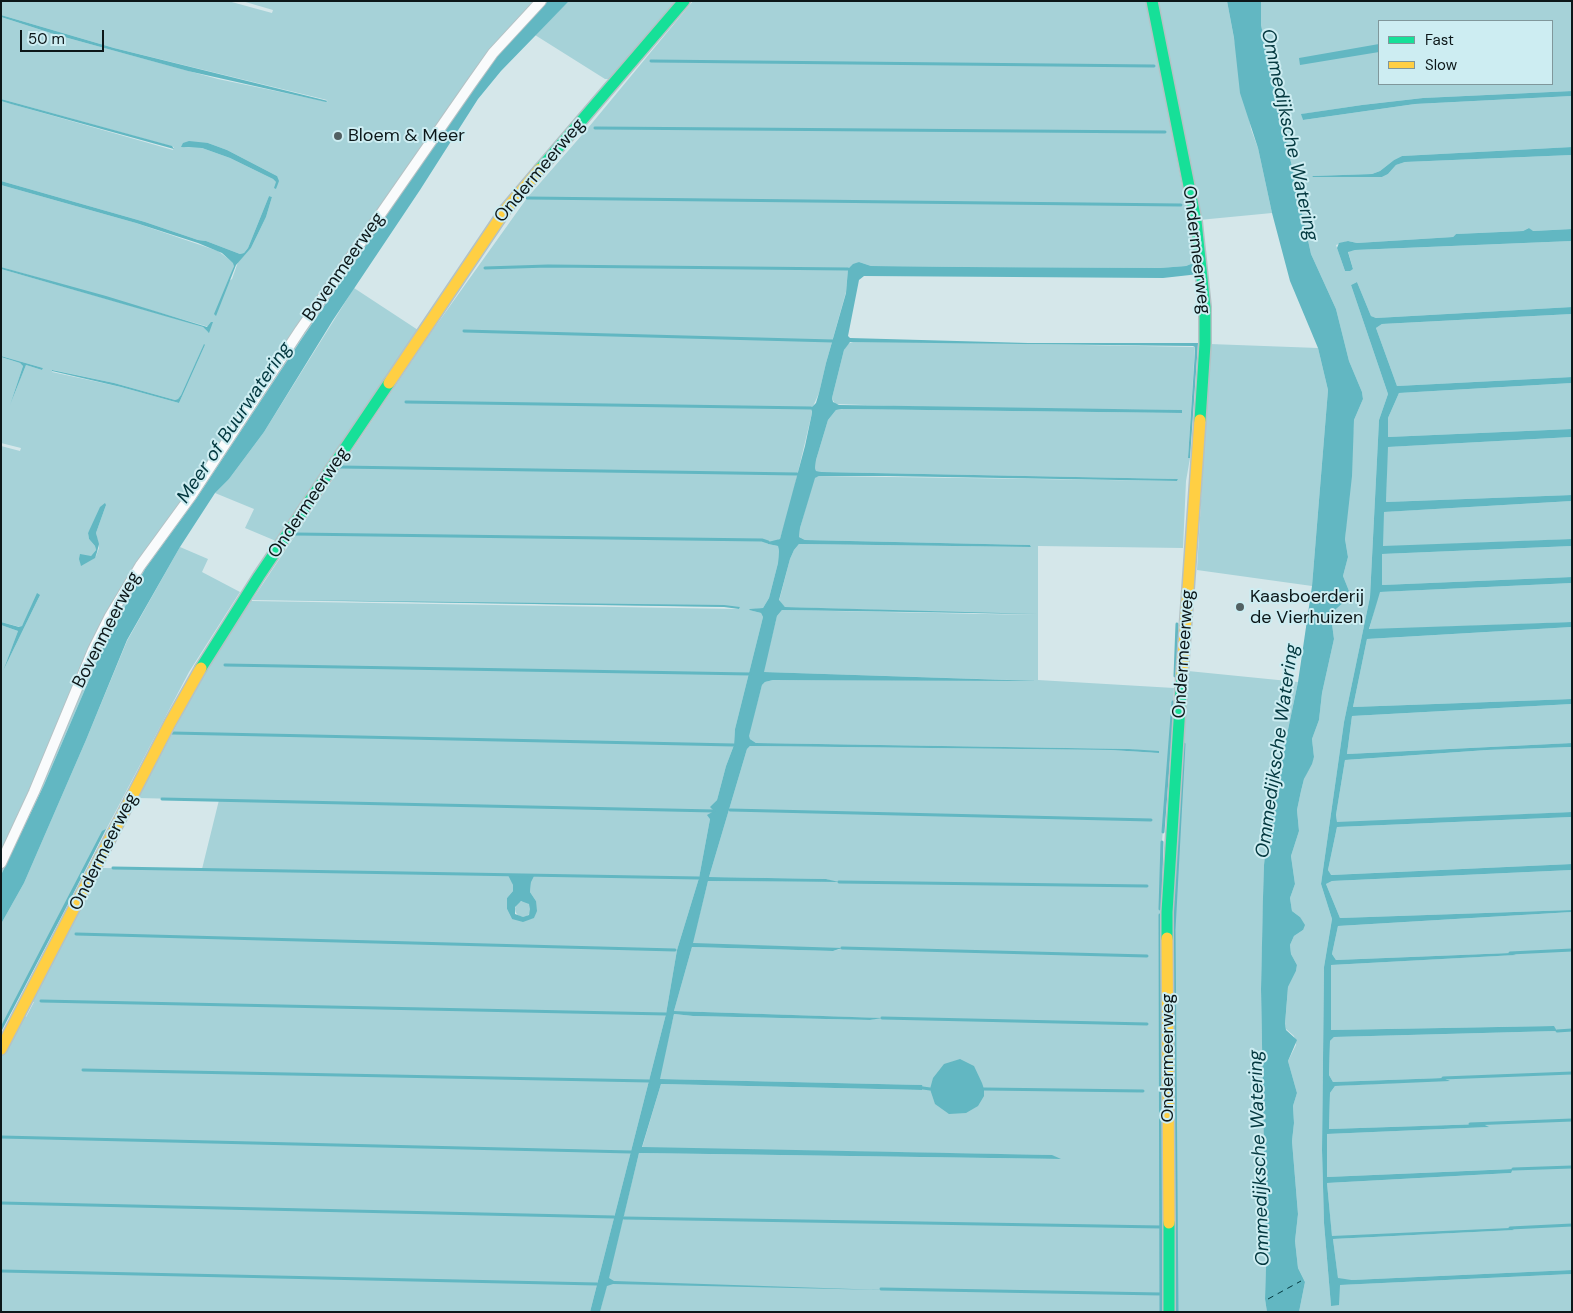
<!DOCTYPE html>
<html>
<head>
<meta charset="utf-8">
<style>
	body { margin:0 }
	#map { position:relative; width:1573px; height:1313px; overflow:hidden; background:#d5e7ea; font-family:"DM Sans",sans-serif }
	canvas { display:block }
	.frame { position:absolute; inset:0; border:2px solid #0c1719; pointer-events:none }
	.legend { position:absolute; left:1378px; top:20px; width:175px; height:65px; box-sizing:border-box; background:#cdedf2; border:1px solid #80979b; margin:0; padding:6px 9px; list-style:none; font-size:15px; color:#0c1719 }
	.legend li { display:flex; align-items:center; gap:10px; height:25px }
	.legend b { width:25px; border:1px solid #80979b }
	.scale { position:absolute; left:20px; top:30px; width:84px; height:22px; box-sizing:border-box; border:2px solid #0c1719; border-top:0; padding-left:6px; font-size:15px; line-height:18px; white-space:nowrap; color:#0c1719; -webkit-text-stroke:4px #cdedf2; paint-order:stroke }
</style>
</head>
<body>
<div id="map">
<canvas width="1573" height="1313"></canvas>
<div class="frame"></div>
<ul class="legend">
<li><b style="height:6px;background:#16e098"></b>Fast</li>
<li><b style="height:6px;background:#ffcf43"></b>Slow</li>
</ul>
<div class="scale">50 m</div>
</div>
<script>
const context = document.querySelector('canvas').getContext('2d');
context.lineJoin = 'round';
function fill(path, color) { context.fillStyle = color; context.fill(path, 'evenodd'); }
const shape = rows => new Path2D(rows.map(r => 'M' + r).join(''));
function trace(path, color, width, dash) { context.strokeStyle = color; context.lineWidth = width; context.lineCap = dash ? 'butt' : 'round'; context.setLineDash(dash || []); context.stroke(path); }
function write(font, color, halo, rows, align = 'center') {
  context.font = font + ' "DM Sans",sans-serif'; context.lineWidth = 4; context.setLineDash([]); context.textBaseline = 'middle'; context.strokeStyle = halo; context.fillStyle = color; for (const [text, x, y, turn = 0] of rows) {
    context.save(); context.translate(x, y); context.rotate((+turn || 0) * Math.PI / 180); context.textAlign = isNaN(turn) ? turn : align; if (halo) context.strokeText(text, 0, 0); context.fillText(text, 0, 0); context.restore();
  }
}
const green = shape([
	[1,1,228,1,272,13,273,10,242,1,548,1,500,53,474,87,301,340,196,499,145,569,101,652,44,785,1,875,1,625,18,631,3,671,40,595,22,626,20,627,1,622,1,446,20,451,21,448,1,443,1,357,20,363,23,366,10,405,26,365,42,370,43,368,1,356,1,269,170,317,203,327,208,332,209,327,1,267,1,185,136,223,218,251,234,263,234,266,229,281,232,279,238,262,251,248,266,217,272,197,269,196,248,248,244,253,240,254,206,241,198,240,145,222,1,181,1,101,173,150,174,147,1,99,1,17,57,35,218,79,328,102,327,100,114,48,1,15],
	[208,143,227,150,277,176,276,189,276,182,273,179,230,158,202,148,184,148],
	[204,345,205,345,179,403,121,387,52,372,53,370,114,383,175,400,178,399,181,395],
	[106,505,96,533,99,548,96,556,81,565,80,559,91,556,96,550,95,546,89,539,88,533],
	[569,1,677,1,610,79,605,79,535,35],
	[693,1,1146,1,1198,267,1191,264,1186,266,1160,268,964,267,871,266,859,262,848,269,846,292,826,363,819,393,811,411,812,413,789,510,780,539,768,544,778,546,779,551,778,563,769,598,763,608,749,610,761,613,763,617,735,729,734,745,726,766,717,800,711,807,714,811,710,819,699,878,677,950,666,1014,590,1312,1,1312,1,1057,23,1015,26,1017,34,1002,30,1001,101,868,202,869,219,800,138,798,209,664,251,601,739,609,740,607,252,600,432,331,527,198,588,128],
	[511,878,531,882,530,892,536,901,534,918,512,919,507,909,507,898,513,891,513,885],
	[1155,1,1227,1,1251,129,1258,148,1272,213,1199,220],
	[1261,1,1572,1,1572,91,1423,98,1362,105,1302,114,1303,120,1415,104,1572,96,1572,147,1402,156,1394,160,1380,171,1372,174,1313,176,1312,177,1382,177,1388,174,1396,165,1405,162,1572,155,1572,229,1532,231,1529,228,1523,231,1456,234,1453,237,1357,243,1348,241,1336,245,1345,271,1353,269,1348,251,1355,250,1572,241,1572,307,1376,318,1371,316,1357,282,1351,285,1388,394,1379,420,1370,597,1344,722,1321,884,1332,919,1324,967,1322,1150,1324,1223,1331,1306,1339,1285,1572,1274,1572,1312,1299,1312,1305,1282,1298,1268,1295,1241,1298,1214,1292,1141,1294,1123,1293,1106,1297,1093,1288,1061,1296,1045,1294,1036,1286,1029,1285,1025,1288,987,1296,971,1297,965,1291,954,1290,945,1294,936,1303,930,1300,917,1292,911,1290,898,1295,884,1291,856,1299,831,1297,810,1301,791,1304,779,1314,757,1312,739,1319,720,1322,693,1334,639,1332,624,1335,610,1344,602,1349,591,1343,576,1348,557,1345,539,1354,420,1363,399,1362,392,1349,361,1336,309,1311,254,1261,25],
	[1379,21,1552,21,1552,84,1379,84],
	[354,288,418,330,276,541,245,528,254,509,215,493,229,479,264,432],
	[1572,314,1572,377,1397,386,1376,328,1382,324],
	[856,341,1195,347,1188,458,1190,458,1186,481,1183,548,1038,546,1038,680,1174,688,1162,842,1159,956,1161,1312,600,1312,639,1153,1059,1159,1051,1155,642,1148,661,1084,922,1090,923,1088,921,1085,659,1079,674,1014,693,1016,870,1020,878,1018,674,1011,692,947,833,951,840,949,692,944,708,881,836,882,826,879,709,877,747,749,750,746,1111,750,1159,753,1129,749,756,743,750,739,748,736,762,685,765,682,773,680,1010,680,763,672,777,616,782,610,1036,615,785,607,779,601,790,559,794,550,799,544,1031,547,1030,545,805,540,799,537,800,528,814,478,819,476,1177,481,1178,479,822,472,816,471,815,468,816,460,828,420,836,410,843,409,1182,413,1182,410,953,408,835,404,832,398,844,350,847,344],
	[1210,344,1318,348,1328,390,1312,586,1197,570],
	[1572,383,1572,429,1388,437,1388,418,1399,393],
	[1572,437,1572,495,1386,502,1387,447],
	[1572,501,1572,539,1383,547,1383,512],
	[1572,546,1572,577,1382,585,1382,554],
	[180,547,208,559,202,572,240,592,189,672,1,1029,1,924,24,883,86,740,127,641],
	[1572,583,1572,622,1369,630,1379,592],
	[1572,627,1572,699,1353,707,1367,639],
	[1188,671,1298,682,1268,825,1264,865,1261,989,1266,1264,1265,1299,1267,1312,1176,1312,1174,930],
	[1572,704,1572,743,1347,754,1352,716],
	[1572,747,1572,812,1337,823,1336,815,1345,760,1487,750],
	[1572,817,1572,864,1330,875,1328,870,1337,827],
	[1572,870,1572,910,1340,918,1326,884,1332,881],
	'515 909a8 8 0 1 1 16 0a8 8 0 1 1-16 0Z',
	[1572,912,1572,1270,1352,1280,1338,1279,1333,1239,1513,1230,1332,1237,1327,1183,1511,1173,1512,1169,1327,1177,1327,1134,1488,1127,1483,1124,1329,1129,1330,1093,1335,1086,1448,1080,1443,1078,1333,1082,1329,1075,1330,1041,1334,1037,1557,1031,1553,1026,1331,1030,1331,965,1514,955,1510,953,1336,960,1332,954,1338,926]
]);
const water = shape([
	[548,1,569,1,501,71,478,99,420,190,333,320,264,432,229,479,215,493,180,547,127,640,86,740,24,883,1,924,1,875,44,785,101,652,145,569,196,499,301,340,474,87,500,53],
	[1227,1,1261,1,1261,25,1311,254,1336,309,1349,361,1362,392,1363,399,1354,420,1352,476,1345,539,1348,557,1343,576,1349,591,1344,602,1335,610,1332,624,1334,639,1322,693,1319,720,1312,739,1314,757,1312,764,1304,779,1301,791,1297,810,1299,831,1291,856,1295,884,1290,898,1292,911,1300,917,1305,925,1303,930,1294,936,1290,945,1291,954,1297,965,1296,971,1288,987,1285,1024,1286,1030,1297,1040,1288,1061,1297,1093,1293,1106,1294,1123,1292,1141,1298,1214,1295,1241,1298,1268,1305,1282,1299,1312,1267,1312,1265,1299,1266,1264,1261,989,1263,897,1264,865,1268,825,1298,682,1312,586,1328,390,1318,348,1290,281,1272,213,1258,148,1240,93,1234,38],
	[1,15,114,48,328,101,326,102,188,71,57,35,1,17],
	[1379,44,1379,52,1300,65,1299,58],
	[1572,91,1572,96,1415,104,1303,120,1301,114,1362,105,1423,98],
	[1,99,172,146,174,149,11,104,1,101],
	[189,141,208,143,227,150,277,176,279,181,276,189,274,188,276,182,273,179,230,158,202,148,181,147,183,143],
	[1572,147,1572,155,1405,162,1396,165,1388,174,1382,177,1312,177,1313,176,1372,174,1380,171,1394,160,1402,156],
	[1,181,145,222,198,240,206,241,240,254,244,253,248,248,269,196,272,197,266,217,251,248,236,265,216,316,214,314,234,266,233,263,222,253,198,243,136,223,1,185],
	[1529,228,1533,231,1572,229,1572,241,1355,250,1348,252,1353,269,1350,271,1345,271,1337,248,1339,243,1348,241,1357,243,1453,237,1456,234,1523,231],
	[859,262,871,266,964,267,1160,268,1186,266,1191,264,1196,265,1199,274,1163,278,864,276,859,280,848,336,850,338,1028,343,1198,343,1190,458,1188,458,1195,351,1195,347,1193,346,850,342,844,350,832,398,833,402,839,405,1182,410,1182,413,842,409,836,410,828,420,816,460,815,468,816,471,822,472,1178,479,1177,481,886,476,819,476,815,478,800,528,799,537,805,540,1030,545,1031,547,799,544,794,550,790,559,779,600,785,607,1037,614,782,610,777,616,764,672,1038,681,773,680,765,682,762,685,749,736,750,739,756,743,1129,749,1159,751,1159,753,1111,750,750,746,747,749,709,877,826,879,839,882,708,881,693,943,842,948,833,951,692,947,674,1011,882,1018,870,1020,693,1016,674,1014,660,1079,922,1085,923,1088,922,1090,661,1084,642,1147,1052,1155,1061,1159,639,1153,609,1278,614,1281,883,1290,613,1284,607,1286,600,1312,590,1312,666,1014,677,950,699,878,710,819,707,815,714,811,710,807,717,800,726,766,734,745,735,729,763,617,761,613,749,610,750,609,763,608,769,598,778,563,779,551,778,546,768,544,768,542,780,539,805,446,812,413,811,408,816,403,819,393,826,363,846,293,848,269,853,264],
	[1,267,106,296,207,327,211,322,213,322,209,333,203,327,1,269],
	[1357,282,1371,316,1376,318,1572,307,1572,314,1382,324,1376,328,1397,386,1572,377,1572,383,1399,393,1388,418,1388,437,1572,429,1572,437,1388,447,1386,502,1572,495,1572,501,1384,512,1383,546,1572,539,1572,546,1382,554,1382,585,1572,577,1572,583,1380,592,1369,629,1572,622,1572,627,1367,639,1353,707,1572,699,1572,704,1352,716,1347,754,1572,743,1572,747,1487,750,1345,760,1336,815,1337,822,1572,812,1572,817,1337,827,1328,870,1331,875,1572,864,1572,870,1332,881,1326,884,1340,918,1572,910,1572,912,1338,926,1332,954,1336,960,1510,953,1516,955,1331,965,1331,1030,1554,1026,1557,1031,1334,1037,1330,1041,1329,1075,1333,1082,1443,1078,1450,1081,1335,1086,1330,1093,1329,1129,1483,1124,1489,1127,1327,1134,1327,1177,1513,1169,1511,1173,1327,1183,1332,1236,1510,1228,1514,1230,1333,1239,1338,1278,1352,1280,1572,1270,1572,1274,1340,1285,1339,1305,1331,1306,1324,1223,1322,1150,1324,967,1332,919,1321,884,1344,722,1370,597,1379,420,1388,394,1351,285],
	[204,344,205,345,179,403,121,387,52,371,52,370,114,383,175,400,178,399,181,395],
	[1,356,43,368,42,370,26,365,10,405,23,366,20,363,1,357],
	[105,503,106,505,96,533,99,544,97,552,95,558,81,566,79,559,80,554,91,556,96,550,95,546,89,539,88,533,100,507],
	[37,593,40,595,3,671,18,631,1,625,1,622,19,627,22,626],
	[281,600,724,605,740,607,739,609,724,607],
	[106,829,67,906,1,1032,1,1026,102,831],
	[508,875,534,876,531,882,530,892,536,901,537,911,534,918,523,922,512,919,507,909,507,898,513,891,513,885],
	[521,901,529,904,530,909,529,915,523,917,515,914,515,907],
	[960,1059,974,1066,982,1083,984,1089,984,1096,978,1106,966,1113,949,1114,935,1104,930,1089,933,1078,944,1064]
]);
const stream = shape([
	[651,61,1154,66],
	[595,128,1165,132],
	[527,198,1181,205],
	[485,268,548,266,848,269],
	[464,331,833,341],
	[406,402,811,408],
	[340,467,797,474],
	[295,534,762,540,768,542],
	[225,665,750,674],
	[1175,676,1177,624],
	[172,733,734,745],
	[162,799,714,811],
	[730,810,1151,820],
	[1163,832,1173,702],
	[113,868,699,878],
	[839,882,1147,886],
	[1160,909,1162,842],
	[1160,915,1161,1312],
	[76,934,675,950],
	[842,948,1147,956],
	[1510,953,1572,950],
	[41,1001,666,1014],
	[882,1018,1147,1024],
	[1557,1031,1572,1030],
	[83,1070,649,1081],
	[1443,1078,1572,1073],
	[923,1088,930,1089],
	[984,1089,1143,1091],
	[1470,1124,1572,1120],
	[1,1137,631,1152],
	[1513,1169,1572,1167],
	[1,1203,614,1217],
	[624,1218,1161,1227],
	[1510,1228,1572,1225],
	[1,1271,597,1284],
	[881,1289,1161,1294],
	[1177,1312,1174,930,1184,744]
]);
const ferry = shape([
	[1268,1299,1301,1281]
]);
const street = shape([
	[1,863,34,792,93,650,110,616,140,566,191,496,300,330,471,84,493,53,541,1]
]);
const fast = shape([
	[1152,1,1196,221,1205,307,1205,344,1200,420],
	[540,169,684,1],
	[201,668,259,576,389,383],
	[1167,938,1167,912,1182,674],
	[1169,1223,1169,1312]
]);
const slow = shape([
	[389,383,506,209,540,169],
	[1182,674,1200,420],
	[1167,938,1169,1223],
	[1,1049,170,723,201,668]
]);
const markers = [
	[338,136,5,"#526062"],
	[1240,607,5,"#526062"]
];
const poiNames = [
	["Bloem & Meer",348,136],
	["Kaasboerderij",1250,597],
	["de Vierhuizen",1250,618]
];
const streetNames = [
	["Ondermeerweg",540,171,-50],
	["Ondermeerweg",1196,250,83],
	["Bovenmeerweg",344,267,-55],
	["Ondermeerweg",309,503,-56],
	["Bovenmeerweg",107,630,-63],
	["Ondermeerweg",1184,654,-86],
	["Ondermeerweg",104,852,-63],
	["Ondermeerweg",1168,1058,-90]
];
const waterNames = [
	["Ommedijksche Watering",1289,135,78],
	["Meer of Buurwatering",235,423,-56],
	["Ommedijksche Watering",1278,751,-82],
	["Ommedijksche Watering",1260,1158,-92]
];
fill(green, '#a6d2d8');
fill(water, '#62b7c2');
trace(stream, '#62b7c2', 3);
trace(ferry, '#03383f', 1, [6, 5]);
trace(street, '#b4c2c5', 12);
trace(fast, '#b4c2c5', 14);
trace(slow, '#b4c2c5', 14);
trace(street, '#f9fbfc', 10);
trace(fast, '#16e098', 11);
trace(slow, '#ffcf43', 11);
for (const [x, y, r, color] of markers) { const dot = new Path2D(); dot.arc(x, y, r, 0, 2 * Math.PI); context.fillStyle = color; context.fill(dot); trace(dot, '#cdedf2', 2); }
write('18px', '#0c1719', '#cdedf2', poiNames, 'left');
write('18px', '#0c1719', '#cdedf2', streetNames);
write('italic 19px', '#03383f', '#cdedf2', waterNames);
</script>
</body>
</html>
